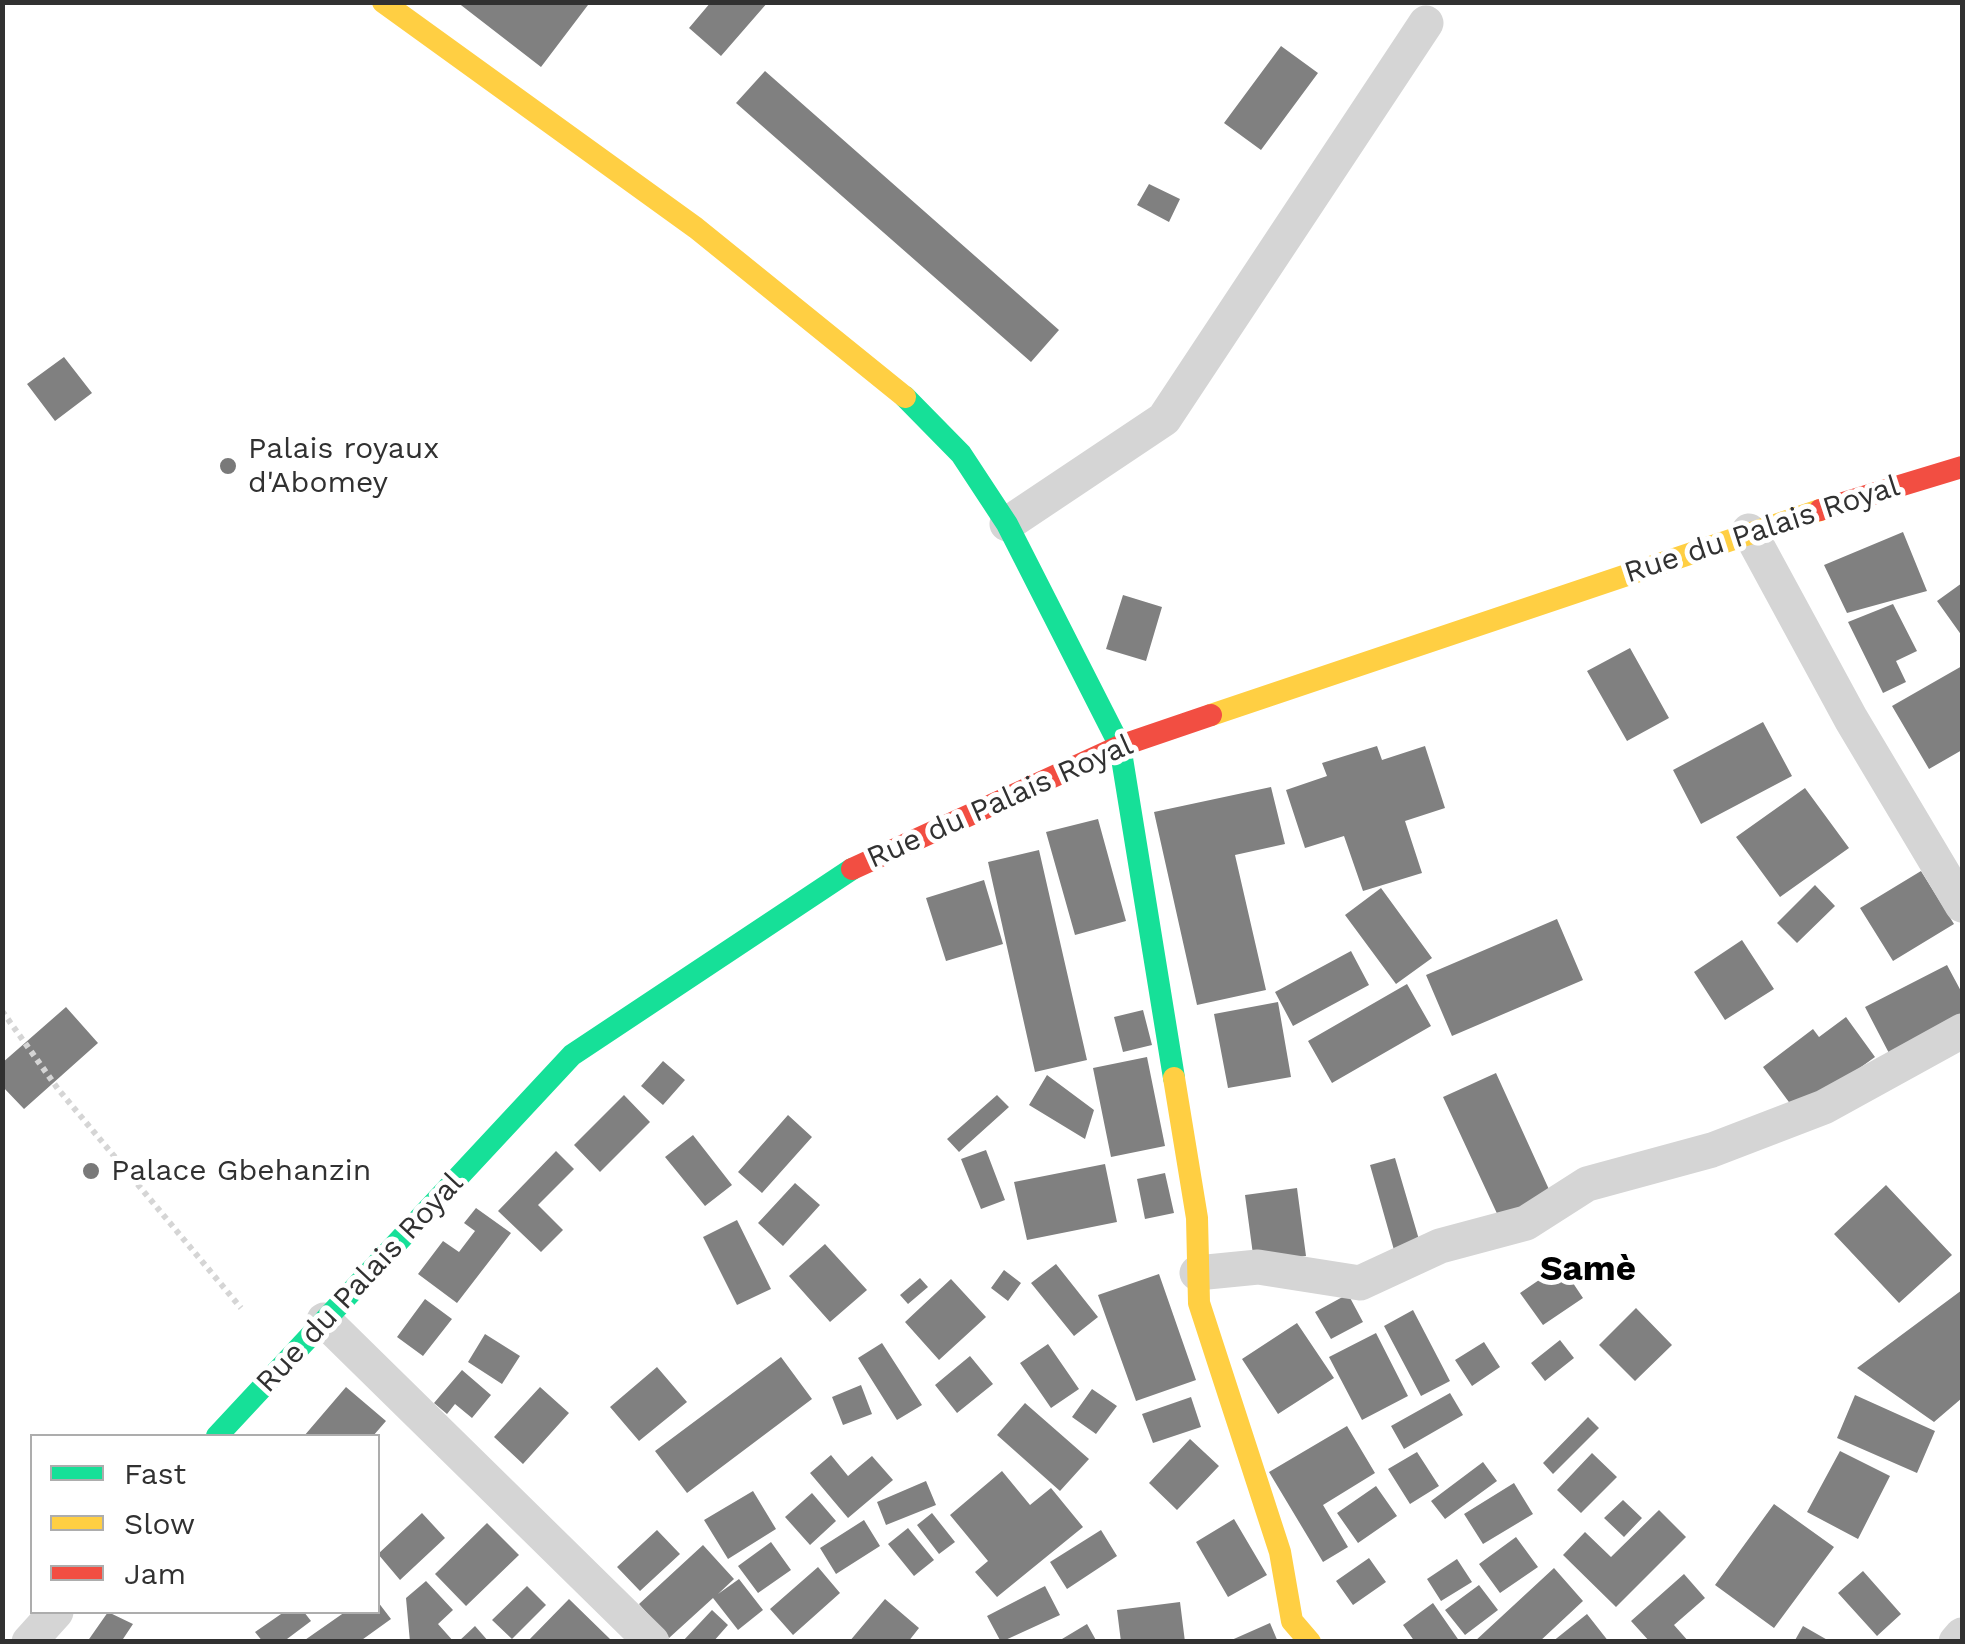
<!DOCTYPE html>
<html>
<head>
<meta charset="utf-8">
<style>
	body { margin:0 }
	#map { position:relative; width:1965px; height:1644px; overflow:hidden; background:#fff; font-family:"Work Sans",sans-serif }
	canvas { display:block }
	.frame { position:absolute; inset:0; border:5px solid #313131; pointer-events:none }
	.legend { position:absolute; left:30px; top:1434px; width:350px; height:180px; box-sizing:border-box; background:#fff; border:2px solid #adadad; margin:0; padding:12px 18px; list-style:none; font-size:30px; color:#313131 }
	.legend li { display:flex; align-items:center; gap:20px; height:50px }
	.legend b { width:50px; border:2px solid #adadad }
</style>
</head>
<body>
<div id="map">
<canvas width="1965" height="1644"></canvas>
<div class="frame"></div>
<ul class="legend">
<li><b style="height:12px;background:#16e098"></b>Fast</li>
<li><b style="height:12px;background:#ffcf43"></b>Slow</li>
<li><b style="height:12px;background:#f24e42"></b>Jam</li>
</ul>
</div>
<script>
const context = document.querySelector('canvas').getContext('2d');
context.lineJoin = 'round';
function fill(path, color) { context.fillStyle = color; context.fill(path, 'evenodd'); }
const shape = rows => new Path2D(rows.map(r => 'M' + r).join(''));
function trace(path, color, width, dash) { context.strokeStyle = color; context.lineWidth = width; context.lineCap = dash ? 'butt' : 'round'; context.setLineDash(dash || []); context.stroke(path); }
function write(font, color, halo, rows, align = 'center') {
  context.font = font + ' "Work Sans",sans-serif'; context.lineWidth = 10; context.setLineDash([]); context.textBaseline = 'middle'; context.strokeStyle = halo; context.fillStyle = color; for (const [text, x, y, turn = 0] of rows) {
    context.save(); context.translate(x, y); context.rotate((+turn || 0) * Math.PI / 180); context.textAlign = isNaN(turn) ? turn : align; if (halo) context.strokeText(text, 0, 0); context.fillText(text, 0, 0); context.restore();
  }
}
const building = shape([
	[457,2,585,2,588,5,541,67],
	[711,2,768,2,721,56,689,28],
	[1281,46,1318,73,1261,150,1224,123],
	[765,71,1059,330,1031,362,736,103],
	[1149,184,1180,199,1169,222,1137,205],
	[64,357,92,393,55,421,27,384],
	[1903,532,1927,591,1847,613,1824,565],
	[1962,583,1962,636,1937,601],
	[1123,595,1162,607,1146,661,1106,649],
	[1893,604,1917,651,1896,661,1906,682,1883,693,1848,622],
	[1630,648,1669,718,1627,741,1587,671],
	[1962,666,1962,750,1929,769,1892,706],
	[1763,722,1792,776,1701,824,1673,770],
	[1377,746,1382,760,1425,746,1445,808,1405,821,1422,873,1363,891,1344,836,1305,848,1286,790,1327,776,1322,763],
	[1271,787,1285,844,1235,855,1266,990,1197,1005,1154,812],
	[1805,788,1849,848,1780,897,1736,837],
	[1098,819,1126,921,1075,935,1046,832],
	[1039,850,1087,1060,1035,1072,988,862],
	[1921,871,1954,924,1893,961,1860,908],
	[984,880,1003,944,946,961,926,898],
	[1815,885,1835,906,1797,943,1777,923],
	[1381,888,1432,958,1396,984,1345,915],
	[1557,919,1583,980,1452,1036,1426,975],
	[1742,940,1774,989,1725,1020,1694,972],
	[1351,951,1369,985,1293,1026,1275,992],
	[1947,965,1962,993,1962,1020,1891,1057,1865,1007],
	[1407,984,1431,1026,1332,1083,1308,1041],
	[1278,1002,1291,1077,1228,1088,1214,1014],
	[66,1007,98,1043,24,1109,2,1086,2,1063],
	[1143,1010,1152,1045,1123,1052,1114,1017],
	[1846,1017,1875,1057,1797,1113,1763,1067,1813,1029,1819,1037],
	[1147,1057,1165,1146,1111,1157,1093,1068],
	[663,1061,685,1080,663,1105,641,1086],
	[1496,1073,1552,1196,1500,1220,1443,1097],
	[1047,1075,1094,1110,1085,1139,1029,1105],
	[624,1095,650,1122,600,1172,574,1145],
	[997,1095,1009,1107,959,1152,947,1139],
	[788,1115,812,1137,762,1193,738,1172],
	[693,1135,732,1185,705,1206,665,1157],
	[986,1150,1005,1200,981,1209,961,1159],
	[556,1151,574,1169,538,1205,563,1230,541,1252,498,1211],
	[1395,1158,1420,1243,1394,1250,1370,1165],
	[1105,1164,1117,1222,1027,1240,1014,1182],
	[1165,1173,1174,1213,1145,1219,1137,1179],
	[795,1183,820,1205,783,1246,758,1223],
	[1886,1185,1952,1255,1899,1303,1834,1234],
	[1297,1188,1306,1256,1254,1262,1245,1195],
	[476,1208,511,1233,457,1303,418,1274,443,1241,459,1252,475,1231,464,1223],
	[737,1220,771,1289,737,1305,703,1237],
	[825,1244,867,1290,830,1322,789,1276],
	[1056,1264,1098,1317,1074,1336,1031,1283],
	[1561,1265,1583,1298,1543,1325,1520,1293],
	[1004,1270,1021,1283,1008,1301,991,1288],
	[1159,1274,1196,1380,1136,1401,1098,1295],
	[920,1278,928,1287,908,1304,900,1295],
	[951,1279,986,1317,939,1360,905,1322],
	[1962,1290,1962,1398,1934,1422,1857,1368],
	[1348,1294,1363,1322,1331,1339,1315,1312],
	[425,1299,452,1319,423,1356,397,1337],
	[1636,1308,1672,1345,1635,1381,1599,1345],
	[1413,1310,1450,1381,1421,1396,1384,1326],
	[1297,1323,1334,1378,1278,1414,1242,1359],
	[1376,1333,1408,1396,1362,1420,1329,1357],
	[485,1334,520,1356,502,1384,468,1362],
	[1560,1340,1574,1358,1545,1381,1531,1363],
	[1484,1342,1500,1367,1472,1386,1455,1360],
	[882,1343,922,1405,897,1420,858,1358],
	[1048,1344,1079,1389,1051,1408,1020,1363],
	[970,1356,993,1384,957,1413,935,1385],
	[781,1357,812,1399,687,1493,655,1451],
	[657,1367,687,1402,639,1441,610,1407],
	[462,1370,491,1395,472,1418,455,1404,447,1414,434,1403],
	[861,1385,872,1414,843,1425,832,1397],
	[346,1387,386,1421,373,1436,304,1436],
	[540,1387,569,1413,523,1464,494,1437],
	[1092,1389,1117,1406,1096,1434,1072,1417],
	[1450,1393,1463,1415,1404,1449,1391,1426],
	[1855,1395,1935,1431,1917,1473,1837,1438],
	[1191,1397,1201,1427,1153,1443,1142,1414],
	[1025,1403,1089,1459,1060,1491,997,1435],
	[1588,1417,1599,1428,1553,1474,1543,1463],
	[1347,1426,1375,1473,1323,1505,1348,1547,1323,1562,1269,1472],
	[1190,1439,1219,1466,1177,1510,1149,1483],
	[1840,1451,1890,1476,1858,1539,1807,1512],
	[1417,1452,1439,1486,1410,1504,1388,1469],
	[1592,1453,1617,1477,1581,1513,1557,1490],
	[831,1455,848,1476,872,1456,893,1480,848,1518,810,1473],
	[1483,1462,1497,1481,1445,1519,1431,1501],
	[1002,1471,1030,1505,1051,1488,1083,1527,997,1597,975,1572,988,1561,950,1515],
	[926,1481,936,1505,886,1525,877,1502],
	[1514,1483,1533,1514,1483,1544,1464,1514],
	[1376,1486,1397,1516,1358,1543,1337,1513],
	[753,1491,776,1529,728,1559,704,1520],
	[812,1493,836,1521,810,1545,785,1517],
	[1623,1500,1642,1518,1624,1537,1604,1518],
	[1774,1504,1834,1547,1774,1628,1715,1585],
	[1659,1510,1686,1537,1616,1607,1563,1555,1585,1532,1611,1557],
	[422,1513,445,1538,400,1580,378,1554],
	[932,1513,955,1542,939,1554,917,1525],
	[1234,1519,1267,1575,1228,1597,1196,1542],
	[864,1520,880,1546,836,1574,820,1548],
	[487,1523,519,1555,466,1606,435,1574],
	[908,1528,934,1560,914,1576,888,1544],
	[657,1530,680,1554,640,1591,617,1567],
	[1101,1530,1117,1556,1067,1589,1050,1562],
	[1516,1537,1538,1567,1500,1593,1479,1564],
	[771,1542,791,1570,758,1593,738,1566],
	[703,1545,734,1579,718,1594,739,1579,763,1610,738,1630,713,1598,669,1638,639,1604],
	[1369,1558,1386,1582,1353,1605,1336,1581],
	[1457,1559,1472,1582,1441,1601,1427,1579],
	[818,1567,840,1593,793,1635,770,1609],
	[1554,1568,1583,1601,1539,1642,1474,1642],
	[1863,1571,1901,1614,1877,1636,1838,1593],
	[1684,1574,1705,1598,1674,1625,1689,1642,1650,1642,1631,1621],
	[426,1581,453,1610,438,1624,454,1642,410,1642,406,1598],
	[1479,1585,1498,1610,1465,1635,1445,1610],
	[527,1586,546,1605,512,1639,492,1620],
	[1045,1586,1060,1615,1001,1642,987,1616],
	[569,1599,610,1639,527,1642],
	[885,1599,919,1628,908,1642,849,1642],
	[378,1602,391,1619,359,1642,302,1642,345,1612,378,1612],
	[1180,1602,1185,1642,1121,1642,1117,1610],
	[1433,1603,1460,1642,1415,1642,1403,1625],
	[712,1610,728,1625,713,1642,682,1642],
	[108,1612,133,1624,121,1642,87,1642],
	[284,1612,304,1612,311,1621,283,1642,263,1642,255,1632],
	[1587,1614,1609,1642,1552,1642],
	[1270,1623,1278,1642,1227,1642],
	[1087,1624,1097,1642,1057,1642],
	[475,1626,489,1642,458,1642],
	[1803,1626,1831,1642,1794,1642]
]);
const path = shape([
	[2,1011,58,1089,241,1308]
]);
const street = shape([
	[1007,524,1164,419,1426,23],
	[1749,531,1851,719,1962,905],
	[1197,1273,1258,1267,1360,1283,1440,1246,1526,1223,1587,1184,1712,1150,1824,1107,1962,1031],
	[324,1320,652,1642],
	[29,1642,56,1612],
	[1956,1642,1962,1635]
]);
const fast = shape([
	[905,397,961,454,1007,524,1120,746,1174,1078],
	[217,1436,572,1055,852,869]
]);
const slow = shape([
	[383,2,696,228,905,397],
	[1211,715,1820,510],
	[1174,1078,1197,1218,1199,1303,1280,1552,1292,1621,1310,1642]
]);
const jam = shape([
	[1820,510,1962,467],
	[852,869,1120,746,1211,715]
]);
const markers = [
	[228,466,10,"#797979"],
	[91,1171,10,"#797979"]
];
const poiNames = [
	["Palais royaux",248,449],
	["d'Abomey",248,483],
	["Palace Gbehanzin",111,1171]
];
const streetNames = [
	["Rue du Palais Royal",1762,530,-18],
	["Rue du Palais Royal",1000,802,-24],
	["Rue du Palais Royal",360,1283,-47]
];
const quarterNames = [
	["Samè",1588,1270]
];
fill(building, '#808080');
trace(path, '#d5d5d5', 6, [5, 5]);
trace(street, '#d5d5d5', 35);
trace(fast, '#16e098', 22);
trace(slow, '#ffcf43', 22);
trace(jam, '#f24e42', 22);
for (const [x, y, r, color] of markers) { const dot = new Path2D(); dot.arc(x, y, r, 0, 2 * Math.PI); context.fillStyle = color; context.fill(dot); trace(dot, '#fff', 4); }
write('30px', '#313131', '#fff', poiNames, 'left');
write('30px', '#313131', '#fff', streetNames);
write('bold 35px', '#000', '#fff', quarterNames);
</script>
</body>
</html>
